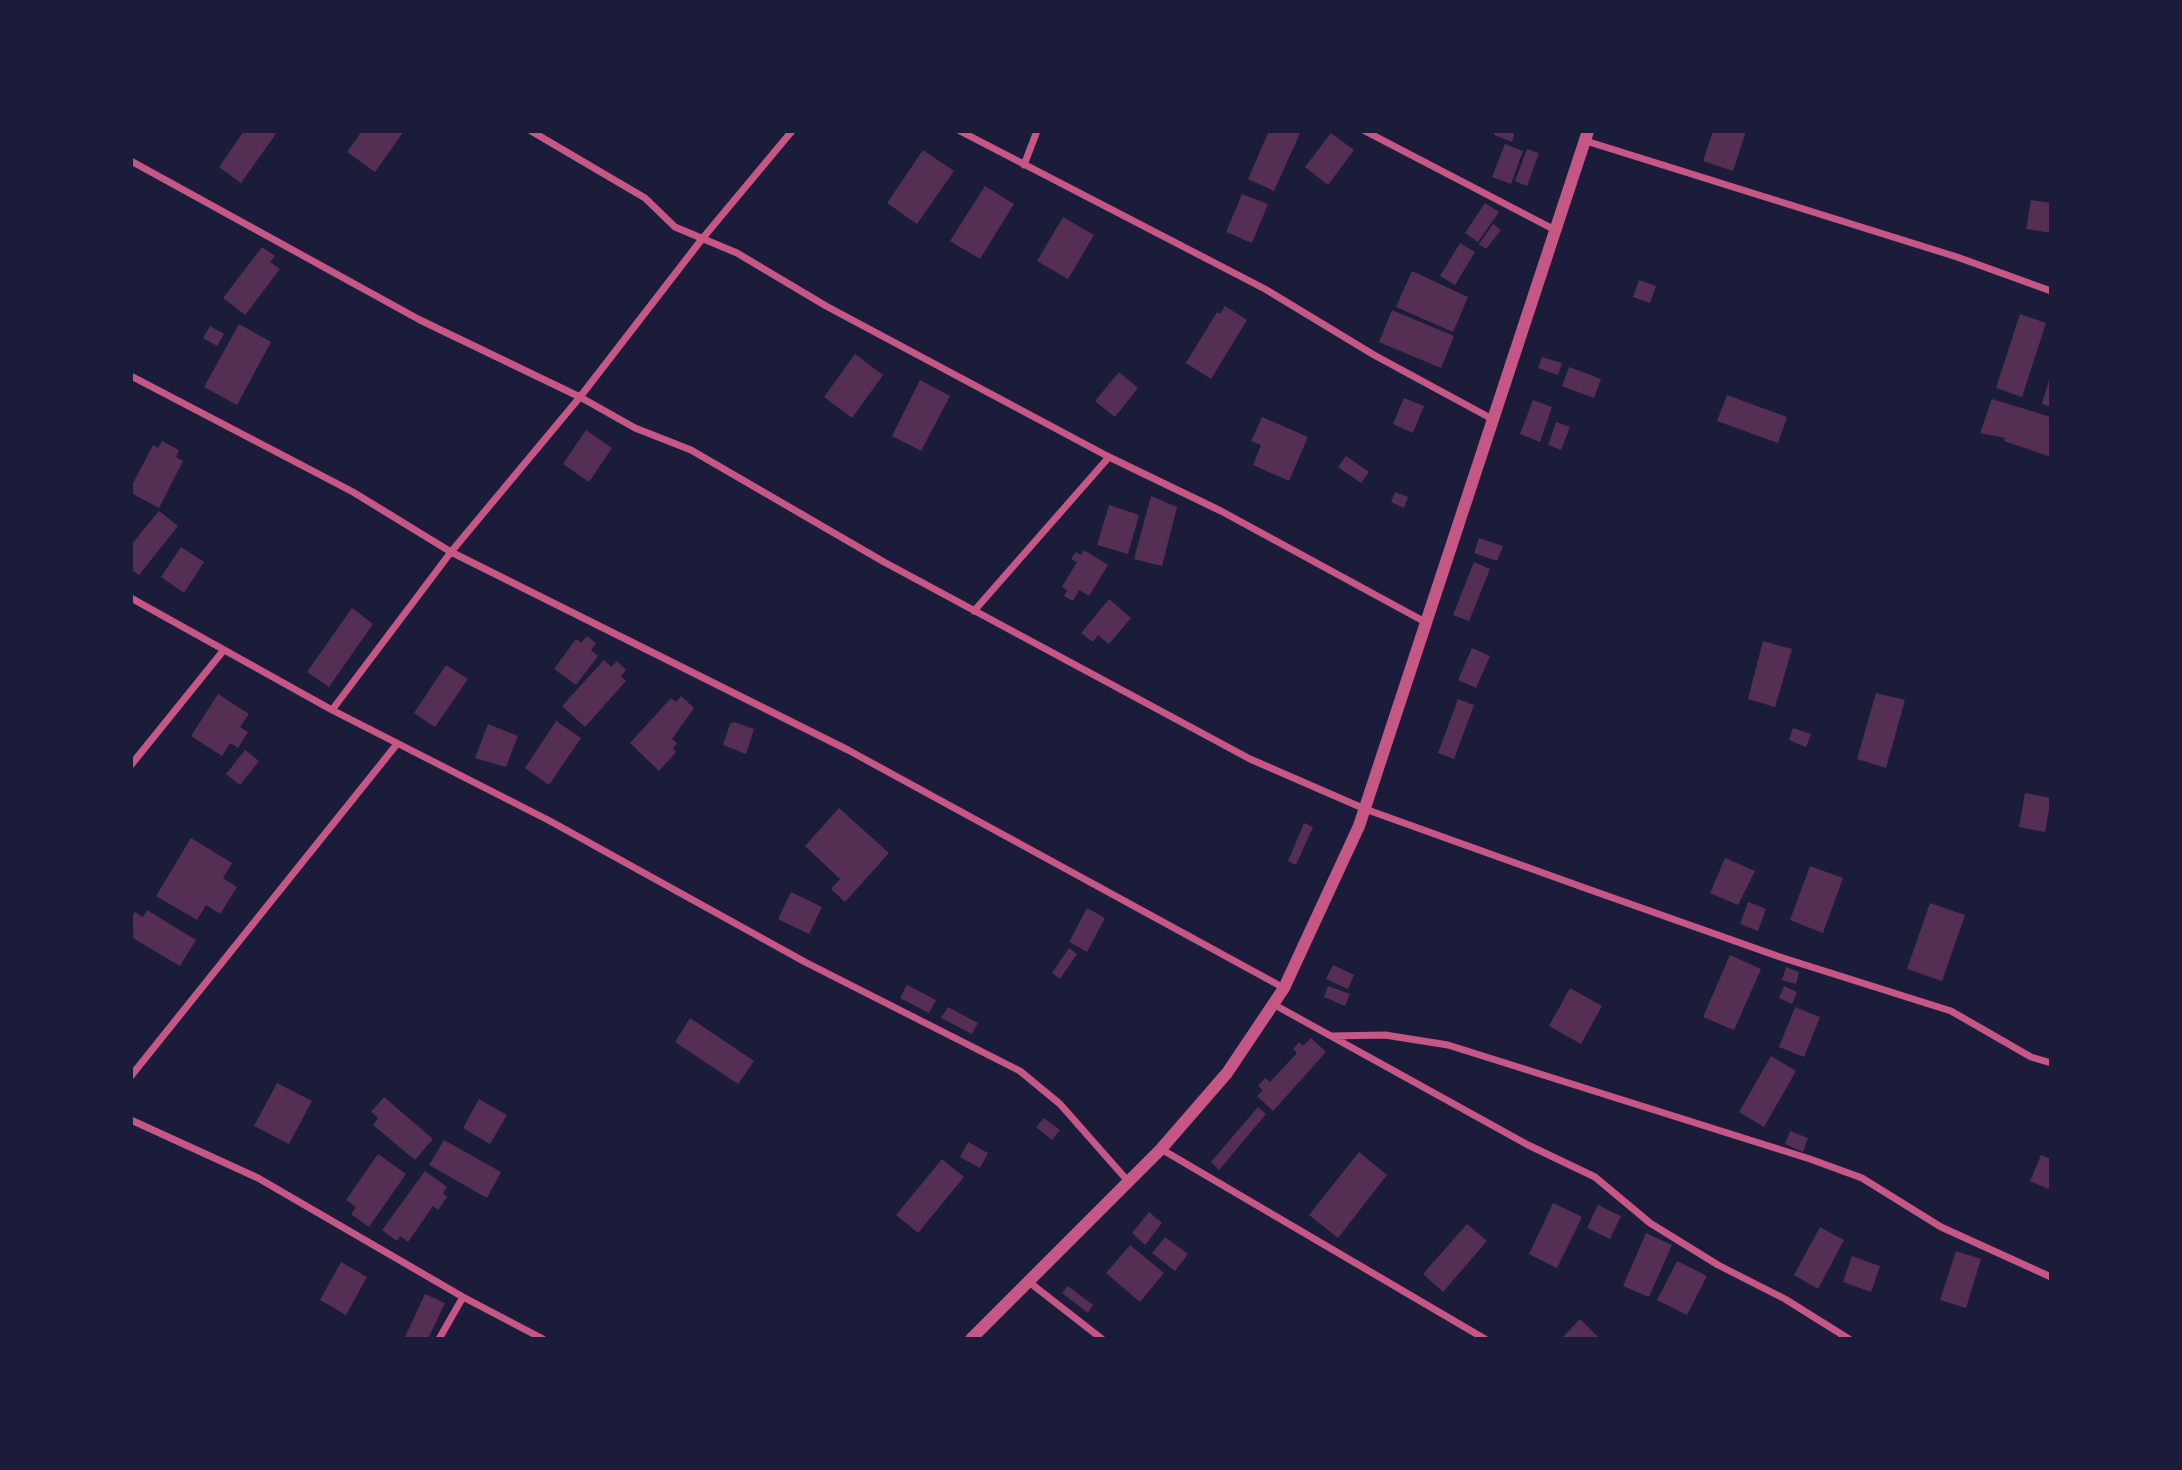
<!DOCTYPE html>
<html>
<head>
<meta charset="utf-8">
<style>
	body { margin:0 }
	#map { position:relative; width:2182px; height:1470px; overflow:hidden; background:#1b1b3a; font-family:"Alegreya Sans",sans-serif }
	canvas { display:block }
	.frame { position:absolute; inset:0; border:133px solid #1b1b3a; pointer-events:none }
</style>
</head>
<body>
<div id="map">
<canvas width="2182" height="1470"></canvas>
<div class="frame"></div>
</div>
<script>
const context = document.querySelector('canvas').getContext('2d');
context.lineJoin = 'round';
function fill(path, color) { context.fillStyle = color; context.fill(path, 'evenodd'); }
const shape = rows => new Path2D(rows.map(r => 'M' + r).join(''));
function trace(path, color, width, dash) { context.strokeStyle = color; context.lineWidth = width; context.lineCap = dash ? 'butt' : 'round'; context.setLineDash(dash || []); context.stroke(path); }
const building = shape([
	[244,131,278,131,241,183,219,167],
	[362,131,404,131,375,172,347,152],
	[1269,131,1301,131,1274,191,1248,179],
	[1495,131,1515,131,1512,142,1494,135],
	[1713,131,1746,131,1733,171,1703,161],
	[1331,133,1354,150,1328,185,1305,167],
	[1505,144,1523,151,1511,184,1492,177],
	[1527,149,1539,153,1527,186,1515,181],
	[923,150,954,171,917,224,887,203],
	[985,186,1014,204,980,259,950,241],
	[1242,194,1268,204,1252,243,1226,232],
	[2031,200,2051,203,2051,233,2026,229],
	[1485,203,1499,212,1478,242,1465,233],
	[1063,217,1094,235,1068,279,1037,261],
	[1493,224,1501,230,1486,249,1479,244],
	[1460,243,1475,252,1455,285,1440,276],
	[262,247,275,256,270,262,280,269,245,315,223,298],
	[1412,271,1468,297,1453,332,1396,307],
	[1639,280,1656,286,1650,303,1633,297],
	[1225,306,1247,320,1211,379,1186,363,1217,312,1220,314],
	[1392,310,1454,336,1441,368,1379,342],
	[2020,314,2046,323,2022,397,1996,388],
	[239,324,271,342,237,405,204,387],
	[210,326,224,334,217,346,203,338],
	[855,354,883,375,852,418,824,397],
	[1542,357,1562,363,1558,375,1538,368],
	[1569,367,1601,379,1594,398,1562,386],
	[1119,372,1138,388,1115,417,1095,401],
	[2051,373,2051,407,2042,404],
	[920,380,950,396,921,451,892,436],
	[1727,395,1787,417,1778,443,1717,421],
	[1404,398,1424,406,1413,433,1393,424],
	[1992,399,2051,417,2051,457,2004,441,2005,438,1980,433],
	[1533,400,1552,407,1540,442,1520,434],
	[1262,417,1308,437,1289,481,1253,465,1261,445,1251,441],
	[1556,422,1570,427,1561,450,1548,445],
	[586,430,612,448,589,482,563,464],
	[162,441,179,450,176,457,183,461,159,508,131,493,131,487,153,445,158,448],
	[1346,456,1369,472,1361,483,1338,467],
	[1395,492,1408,497,1404,508,1391,502],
	[1151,496,1177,507,1162,566,1134,559],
	[1109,505,1139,515,1128,554,1097,545],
	[159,511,178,526,139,575,131,569,131,545],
	[1479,538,1503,546,1497,561,1474,553],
	[181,547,204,562,184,593,161,577],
	[1084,550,1108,565,1089,596,1079,590,1073,601,1064,596,1067,590,1062,587,1077,562,1071,559,1076,552,1081,555],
	[1474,562,1490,569,1469,621,1453,615],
	[1109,599,1131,618,1109,644,1098,635,1093,642,1081,633],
	[352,608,373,624,329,687,307,672],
	[587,636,596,643,591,650,598,656,576,685,554,669,576,639,581,643],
	[1763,641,1792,649,1775,707,1748,699],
	[1472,648,1490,656,1476,688,1458,680],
	[604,660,611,667,617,661,626,670,621,676,626,681,585,727,562,706],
	[446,665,468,679,435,727,414,713],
	[1876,693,1905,700,1886,768,1857,759],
	[218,694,249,714,240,727,248,732,238,748,230,743,222,756,191,736],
	[681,696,694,708,672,739,677,743,673,749,676,752,659,771,630,743,671,698,676,702],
	[1458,699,1474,705,1454,759,1438,753],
	[556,721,581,738,549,785,525,768],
	[734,722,754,729,746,754,723,745,730,724],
	[488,724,518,736,506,767,475,758],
	[1793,728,1811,734,1806,747,1789,740],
	[245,750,259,761,240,785,226,774],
	[2025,793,2051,798,2045,832,2019,827],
	[839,808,889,853,845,902,831,889,840,879,805,846],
	[1304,823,1313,827,1296,865,1288,861],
	[191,838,232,863,223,878,237,887,220,914,206,905,197,920,156,896],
	[1725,858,1755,871,1738,905,1710,893],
	[1810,866,1843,878,1823,933,1790,920],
	[791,892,822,907,809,934,778,919],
	[1748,902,1766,909,1758,931,1740,924],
	[1930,903,1965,915,1942,981,1907,969],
	[1087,908,1105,918,1087,952,1069,942],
	[147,910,196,940,180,966,131,937,134,931,131,929,131,918,135,912,143,917],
	[1069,948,1077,954,1060,979,1052,973],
	[1730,955,1761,969,1734,1030,1703,1017],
	[1333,965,1354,975,1348,989,1326,979],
	[1786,967,1799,972,1796,984,1782,980],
	[907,985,936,1000,929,1013,900,998],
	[1328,986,1350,994,1345,1006,1324,997],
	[1784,986,1797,992,1792,1004,1779,998],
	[1570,988,1602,1006,1581,1044,1549,1026],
	[948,1007,978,1023,972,1034,941,1018],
	[1795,1007,1820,1017,1804,1057,1779,1047],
	[690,1018,754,1061,738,1084,675,1042],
	[1311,1038,1326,1052,1273,1111,1257,1096,1263,1090,1258,1086,1265,1078,1270,1082,1297,1053,1293,1049,1299,1042,1303,1046],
	[1771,1056,1796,1071,1764,1127,1739,1112],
	[277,1083,312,1101,289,1144,254,1126],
	[384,1097,433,1139,415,1160,373,1125,378,1118,371,1112],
	[479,1099,507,1115,490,1144,463,1128],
	[1258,1107,1266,1114,1219,1170,1211,1162],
	[1044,1118,1060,1130,1052,1140,1036,1127],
	[1790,1131,1808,1138,1803,1152,1785,1144],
	[444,1140,501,1172,487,1198,429,1165],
	[968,1142,988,1153,980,1168,960,1157],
	[1359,1152,1387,1175,1338,1238,1309,1215],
	[378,1154,406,1174,369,1227,351,1214,356,1207,346,1200],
	[2041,1155,2051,1159,2051,1190,2030,1181],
	[942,1159,964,1177,918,1233,896,1215],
	[425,1171,447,1187,443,1193,447,1197,438,1210,433,1206,408,1242,400,1236,397,1241,382,1230],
	[1553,1203,1582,1217,1557,1268,1529,1254],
	[1598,1205,1621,1216,1610,1239,1587,1228],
	[1149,1212,1162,1223,1145,1245,1132,1233],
	[1467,1224,1487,1241,1443,1292,1423,1274],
	[1820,1227,1844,1240,1818,1289,1794,1275],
	[1646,1233,1672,1245,1649,1297,1623,1286],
	[1165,1237,1188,1254,1175,1271,1152,1253],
	[1130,1245,1164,1273,1140,1302,1106,1273],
	[1956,1251,1981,1259,1966,1308,1940,1300],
	[1852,1256,1880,1266,1871,1292,1843,1282],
	[1677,1261,1707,1276,1687,1315,1657,1300],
	[341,1262,367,1277,346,1315,320,1300],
	[1068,1286,1093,1305,1088,1313,1062,1293],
	[425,1294,445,1303,428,1339,404,1339],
	[1580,1319,1600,1339,1561,1339]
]);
const minor = shape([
	[531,131,645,198,675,227,737,253,826,306,1109,457,1221,511,1427,623],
	[960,131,1265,289,1374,355,1494,420],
	[1365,131,1557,231],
	[1586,141,1957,257,2051,291],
	[131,161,420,320,580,397,635,428,691,450,884,562,1250,759,1365,809,1585,888,1780,957,1951,1011,2031,1057,2051,1063],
	[1024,165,1037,131],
	[131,376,353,492,451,552,848,750,1284,988],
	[131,598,332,710,550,821,805,962,1020,1071,1060,1104,1127,1180],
	[974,611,1109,457],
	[332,710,451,552,580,397,702,239,792,131],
	[131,765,223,651],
	[1273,1004,1528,1145,1595,1177,1650,1223,1718,1265,1785,1299,1849,1339],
	[1332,1036,1385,1035,1448,1045,1810,1159,1862,1178,1941,1227,2051,1277],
	[131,1076,397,744],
	[131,1120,258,1178,463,1297,543,1339],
	[1161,1149,1485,1339],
	[1029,1282,1102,1339],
	[439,1339,463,1297]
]);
const tertiary = shape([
	[971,1339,1161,1149,1227,1073,1284,988,1359,826,1588,131]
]);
fill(building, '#542f53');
trace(minor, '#c65784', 7);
trace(tertiary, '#c65784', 12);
</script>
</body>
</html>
